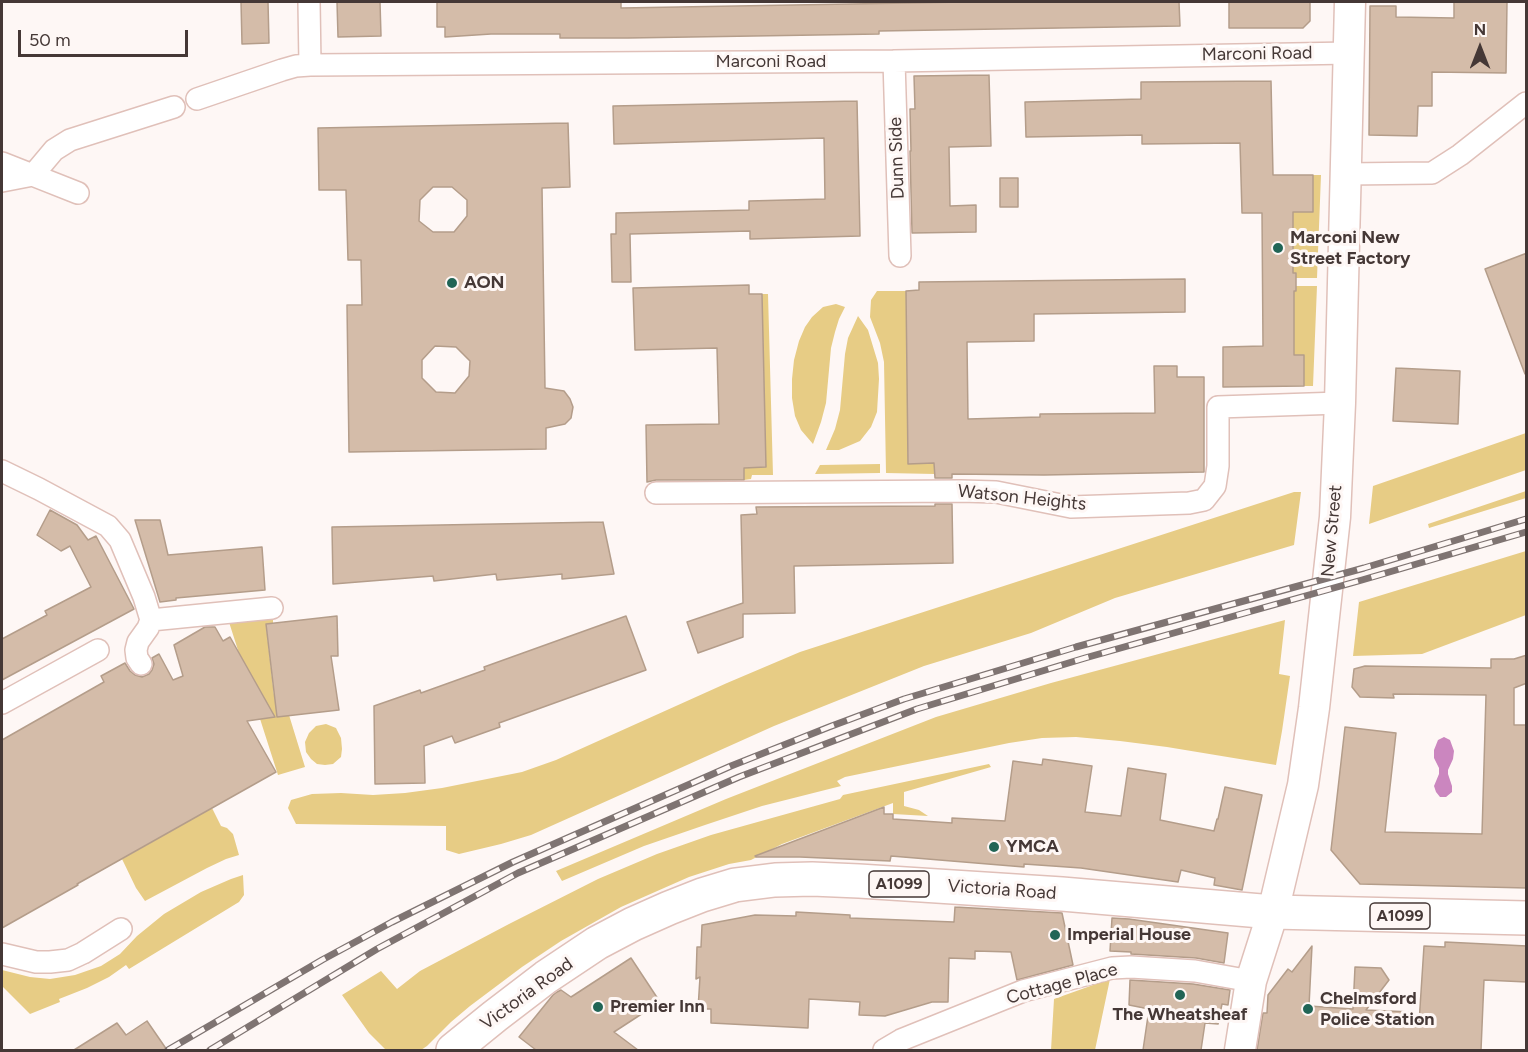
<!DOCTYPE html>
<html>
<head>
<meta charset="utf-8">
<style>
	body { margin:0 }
	#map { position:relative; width:1528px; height:1052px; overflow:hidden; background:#fef7f5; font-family:Figtree,sans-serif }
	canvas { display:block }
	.frame { position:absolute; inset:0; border:3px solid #453836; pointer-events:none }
	.north { position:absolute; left:1450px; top:18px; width:60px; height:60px; -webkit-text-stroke:4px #fef7f5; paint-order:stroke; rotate:0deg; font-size:16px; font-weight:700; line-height:24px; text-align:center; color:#453836 }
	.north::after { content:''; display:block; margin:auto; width:21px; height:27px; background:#453836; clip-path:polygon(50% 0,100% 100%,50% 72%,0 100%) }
	.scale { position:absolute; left:18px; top:30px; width:170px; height:27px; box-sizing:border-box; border:3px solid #453836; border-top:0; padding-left:8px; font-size:18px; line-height:21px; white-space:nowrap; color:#453836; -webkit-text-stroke:4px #fef7f5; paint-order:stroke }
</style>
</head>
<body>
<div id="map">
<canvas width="1528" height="1052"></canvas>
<div class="frame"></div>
<div class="north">N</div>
<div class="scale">50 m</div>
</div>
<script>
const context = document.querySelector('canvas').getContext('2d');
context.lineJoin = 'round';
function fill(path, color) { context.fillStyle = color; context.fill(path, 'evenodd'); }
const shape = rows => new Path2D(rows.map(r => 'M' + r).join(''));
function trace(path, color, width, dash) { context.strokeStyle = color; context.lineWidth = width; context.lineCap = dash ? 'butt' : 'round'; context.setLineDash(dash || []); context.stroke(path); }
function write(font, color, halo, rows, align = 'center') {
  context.font = font + ' Figtree,sans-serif'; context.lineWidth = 6; context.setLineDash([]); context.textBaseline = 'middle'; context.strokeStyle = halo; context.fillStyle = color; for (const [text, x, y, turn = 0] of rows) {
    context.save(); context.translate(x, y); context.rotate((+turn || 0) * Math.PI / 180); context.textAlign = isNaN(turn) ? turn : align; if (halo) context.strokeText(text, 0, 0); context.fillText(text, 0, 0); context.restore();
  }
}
const green = shape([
	[1313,175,1321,175,1317,278,1296,278,1296,273,1293,273,1293,212,1313,212],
	[1296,286,1317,286,1313,386,1304,386,1304,356,1294,355,1294,291,1296,291],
	[877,291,906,291,909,464,934,463,935,474,886,473,884,362,880,343,870,317,871,300],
	[762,294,768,294,773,475,752,475,751,479,744,480,744,468,766,467],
	[836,304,845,307,839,319,835,332,831,348,826,403,821,422,813,444,801,430,795,416,792,398,792,379,794,360,799,341,805,327,812,317,823,307],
	[858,316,868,330,878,363,879,379,877,412,871,427,860,441,839,450,826,450,835,429,840,410,845,354,848,338],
	[1526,433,1526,470,1369,524,1373,486],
	[880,464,880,473,815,474,820,465],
	[1526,491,1526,498,1429,528,1428,524],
	[1294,492,1301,492,1294,545,1115,598,1031,633,924,666,774,726,531,835,501,844,459,854,446,850,446,826,296,824,288,808,291,800,312,794,341,793,373,795,405,793,442,788,522,772,556,760,727,683,800,652],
	[1526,551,1526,615,1422,654,1353,656,1359,602],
	[273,614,273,623,266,625,274,695,289,715,305,767,278,775,228,619],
	[1285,620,1279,674,1290,676,1282,731,1276,765,1167,747,1120,741,1076,737,1042,738,1009,743,845,777,837,781,841,786,762,806,705,825,644,846,562,881,556,871,726,799,936,717,1051,683],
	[326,724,336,728,341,738,342,749,341,757,333,764,325,765,317,764,311,759,306,752,305,742,309,733,316,726],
	[989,764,991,767,904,792,904,806,919,810,928,816,893,814,893,803,782,844,751,860,729,864,689,877,621,907,561,941,522,967,470,1006,451,1022,427,1046,421,1050,385,1049,369,1033,342,995,381,971,397,989,420,971,509,924,598,879,657,854,711,835,840,799,843,795],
	[212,808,221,826,227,828,233,834,239,855,226,859,207,868,145,901,136,888,122,859],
	[243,875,244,895,239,902,129,969,126,965,109,977,87,988,59,999,60,1002,30,1014,2,986,2,970,30,977,50,979,75,975,101,966,120,954,137,936,164,914,201,892,231,879],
	[1110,979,1095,1050,1051,1050,1054,999]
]);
const water = shape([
	[1444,737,1450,740,1454,751,1453,759,1448,770,1448,774,1452,786,1452,792,1446,797,1440,797,1436,792,1434,786,1439,774,1439,768,1434,758,1434,750,1438,740]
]);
const building = shape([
	[241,2,268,2,269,43,242,44,241,2],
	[337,2,380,2,381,36,338,37,337,2],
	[437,2,621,2,621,8,965,2,1179,2,1180,26,879,31,879,34,628,38,560,38,560,34,491,34,445,37,445,27,437,27,437,2],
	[1229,2,1310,2,1310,21,1303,28,1229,28,1229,2],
	[1454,2,1507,2,1506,73,1432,72,1432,106,1418,106,1417,136,1369,135,1370,6,1396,6,1396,17,1454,18,1454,2],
	[989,75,991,146,949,147,950,206,976,205,976,232,912,233,910,151,911,151,910,109,915,109,914,76,989,75],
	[1271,81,1273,175,1313,175,1313,212,1293,212,1293,273,1296,273,1296,291,1294,291,1294,355,1304,355,1304,386,1223,387,1223,347,1263,346,1262,213,1242,213,1240,143,1142,144,1142,135,1026,137,1025,102,1141,99,1141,82,1271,81],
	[857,101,860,236,750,239,750,231,630,234,631,282,612,282,611,234,616,234,616,213,749,210,749,201,825,199,824,138,614,144,613,106,857,101],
	[568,123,570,187,542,188,545,388,564,391,570,399,573,407,571,418,565,424,546,428,546,449,349,452,347,305,362,305,361,260,348,260,346,190,319,190,318,128,568,123],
	[433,187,452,187,467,200,467,216,454,232,433,232,419,221,420,200,433,187],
	[435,346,456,347,470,361,469,376,455,393,436,392,422,378,422,360,435,346],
	[1000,178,1018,178,1018,207,1000,207,1000,178],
	[1527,253,1527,374,1525,374,1485,269,1527,253],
	[1185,279,1185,312,1034,314,1034,341,967,342,968,419,1040,417,1040,414,1155,413,1154,366,1177,366,1177,377,1204,377,1204,472,1044,475,952,474,952,478,935,478,934,463,908,464,906,291,919,290,919,282,1185,279],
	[749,285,749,294,762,294,766,467,744,468,744,480,656,480,647,482,646,425,719,424,717,348,635,350,633,288,749,285],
	[1396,368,1460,371,1458,424,1393,421,1396,368],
	[935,504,952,504,953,563,794,566,795,613,743,614,743,637,698,653,687,622,743,603,741,515,757,514,756,507,935,506,935,504],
	[50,510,77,525,88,540,96,536,134,609,2,680,2,639,47,615,45,611,91,587,70,546,61,551,37,535,50,510],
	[135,520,160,520,168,555,262,547,265,590,176,598,176,600,160,602,135,520],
	[603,522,614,574,562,579,562,574,497,580,496,574,434,581,433,576,333,584,332,527,603,522],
	[337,616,338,656,331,656,339,710,277,717,266,624,337,616],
	[626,616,646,670,499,723,500,727,455,743,452,736,424,746,425,783,375,784,374,706,420,690,421,693,485,670,484,667,626,616],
	[205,627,215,627,223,641,230,637,275,717,247,721,276,772,77,884,78,885,2,928,2,740,104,682,101,676,125,663,130,671,135,675,142,677,149,674,152,670,154,664,152,658,159,654,173,680,183,676,174,645,205,627],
	[1527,655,1527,683,1514,688,1514,725,1527,725,1527,888,1360,884,1331,850,1345,727,1396,733,1385,832,1482,834,1486,695,1393,694,1394,698,1360,697,1352,687,1354,669,1365,666,1491,668,1491,659,1514,659,1527,655],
	[1043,759,1092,766,1085,812,1121,816,1128,768,1166,774,1160,820,1214,831,1217,819,1218,819,1225,787,1262,795,1242,890,1214,885,1215,878,1181,870,1178,882,1081,868,1024,864,1024,867,891,856,890,861,800,857,756,857,755,856,884,807,884,814,893,814,893,819,952,823,952,818,1005,821,1013,761,1042,765,1043,759],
	[955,907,1062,913,1073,965,1017,980,1011,952,975,951,975,959,949,958,948,1002,932,1002,885,1016,859,1015,860,1002,809,999,808,1028,711,1023,711,1009,698,1009,700,977,696,979,697,947,701,947,702,925,755,915,796,916,796,912,850,915,850,918,954,922,955,907],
	[1112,918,1129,919,1228,933,1224,963,1196,958,1131,954,1131,952,1110,951,1112,918],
	[1445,942,1527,946,1527,982,1484,980,1481,1050,1257,1050,1263,1013,1267,1013,1268,995,1288,969,1292,972,1312,946,1309,1006,1353,1009,1355,967,1381,968,1389,980,1366,1010,1412,1012,1419,1023,1424,946,1445,947,1445,942],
	[631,958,660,1002,614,1032,638,1050,536,1050,519,1037,553,995,557,992,561,990,571,997,631,958],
	[1130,980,1193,984,1230,990,1228,1005,1222,1004,1218,1024,1205,1023,1201,1050,1143,1050,1149,1009,1129,1005,1130,980],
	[147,1021,167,1050,74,1050,117,1023,126,1035,147,1021]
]);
const street = shape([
	[309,2,310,65],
	[894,61,900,256],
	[197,99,282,70,296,66,310,65,894,61,1350,53],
	[2,163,78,193],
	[1347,174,1432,173,1460,155,1526,103],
	[2,181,33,175,54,150,70,140,174,107],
	[2,471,39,489,108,526,120,540,144,597,151,620,148,628,138,642,136,650,137,658,141,664],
	[656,493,961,491,996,492,1071,507,1189,503,1204,500,1215,486,1218,466,1218,407,1340,403],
	[151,620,272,608],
	[2,703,98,650],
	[2,954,36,962,50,962,68,960,83,953,121,929],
	[884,1050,901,1040,1023,991,1112,968,1131,967,1195,971,1251,981]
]);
const secondary = shape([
	[1240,1050,1251,981,1273,912,1303,785,1314,708,1335,517,1340,403,1350,2]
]);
const primary = shape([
	[453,1050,495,1016,546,977,597,943,633,924,669,908,702,895,735,885,775,880,812,879,859,881,1062,894,1273,912,1526,918]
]);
const rail = shape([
	[168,1050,322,960,392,922,513,862,731,766,829,727,904,699,1076,647,1364,568,1526,519],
	[210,1050,377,949,518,873,739,777,917,709,1085,658,1362,580,1526,532]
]);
const markers = [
	[1278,248,6,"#216556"],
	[452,283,6,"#216556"],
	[994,847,6,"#216556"],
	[1055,935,6,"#216556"],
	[1180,995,6,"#216556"],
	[598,1007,6,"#216556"],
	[1308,1009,6,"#216556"]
];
const shields = [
	[899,884,60],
	[1400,916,60]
];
const shieldNames = [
	["A1099",899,884],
	["A1099",1400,916]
];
const streetNames = [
	["Marconi Road",1257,54,-1],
	["Marconi Road",771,62],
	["Dunn Side",897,158,-92],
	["Watson Heights",1022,498,6],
	["New Street",1332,531,-85],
	["Victoria Road",1002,890,4],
	["Cottage Place",1062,984,-15],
	["Victoria Road",527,994,-36]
];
const poiNames = [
	["Marconi New",1290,238],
	["Street Factory",1290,259],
	["AON",464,283],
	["YMCA",1006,847],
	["Imperial House",1067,935],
	["Chelmsford",1320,999],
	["Police Station",1320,1020],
	["Premier Inn",610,1007],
	["The Wheatsheaf",1180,1015,"center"]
];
fill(green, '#e7cc85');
fill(water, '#cb86bf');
fill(building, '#d4bca9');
trace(building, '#b49d8a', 1.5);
trace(street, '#e0c0b9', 24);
trace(secondary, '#e0c0b9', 33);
trace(primary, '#e0c0b9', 36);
trace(street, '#fff', 21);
trace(secondary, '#fff', 30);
trace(primary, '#fff', 33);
trace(rail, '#7f7472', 7);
trace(rail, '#fef7f5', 4.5, [14]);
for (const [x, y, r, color] of markers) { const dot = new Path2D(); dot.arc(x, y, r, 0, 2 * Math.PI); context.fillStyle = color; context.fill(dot); trace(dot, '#fef7f5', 2); }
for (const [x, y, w] of shields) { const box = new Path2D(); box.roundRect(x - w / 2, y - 13, w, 26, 4.5); context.fillStyle = '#fef7f5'; context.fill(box); trace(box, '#453836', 1.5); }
write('bold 16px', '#453836', null, shieldNames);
write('18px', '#453836', '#fef7f5', streetNames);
write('bold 18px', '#453836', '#fef7f5', poiNames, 'left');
</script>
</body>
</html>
